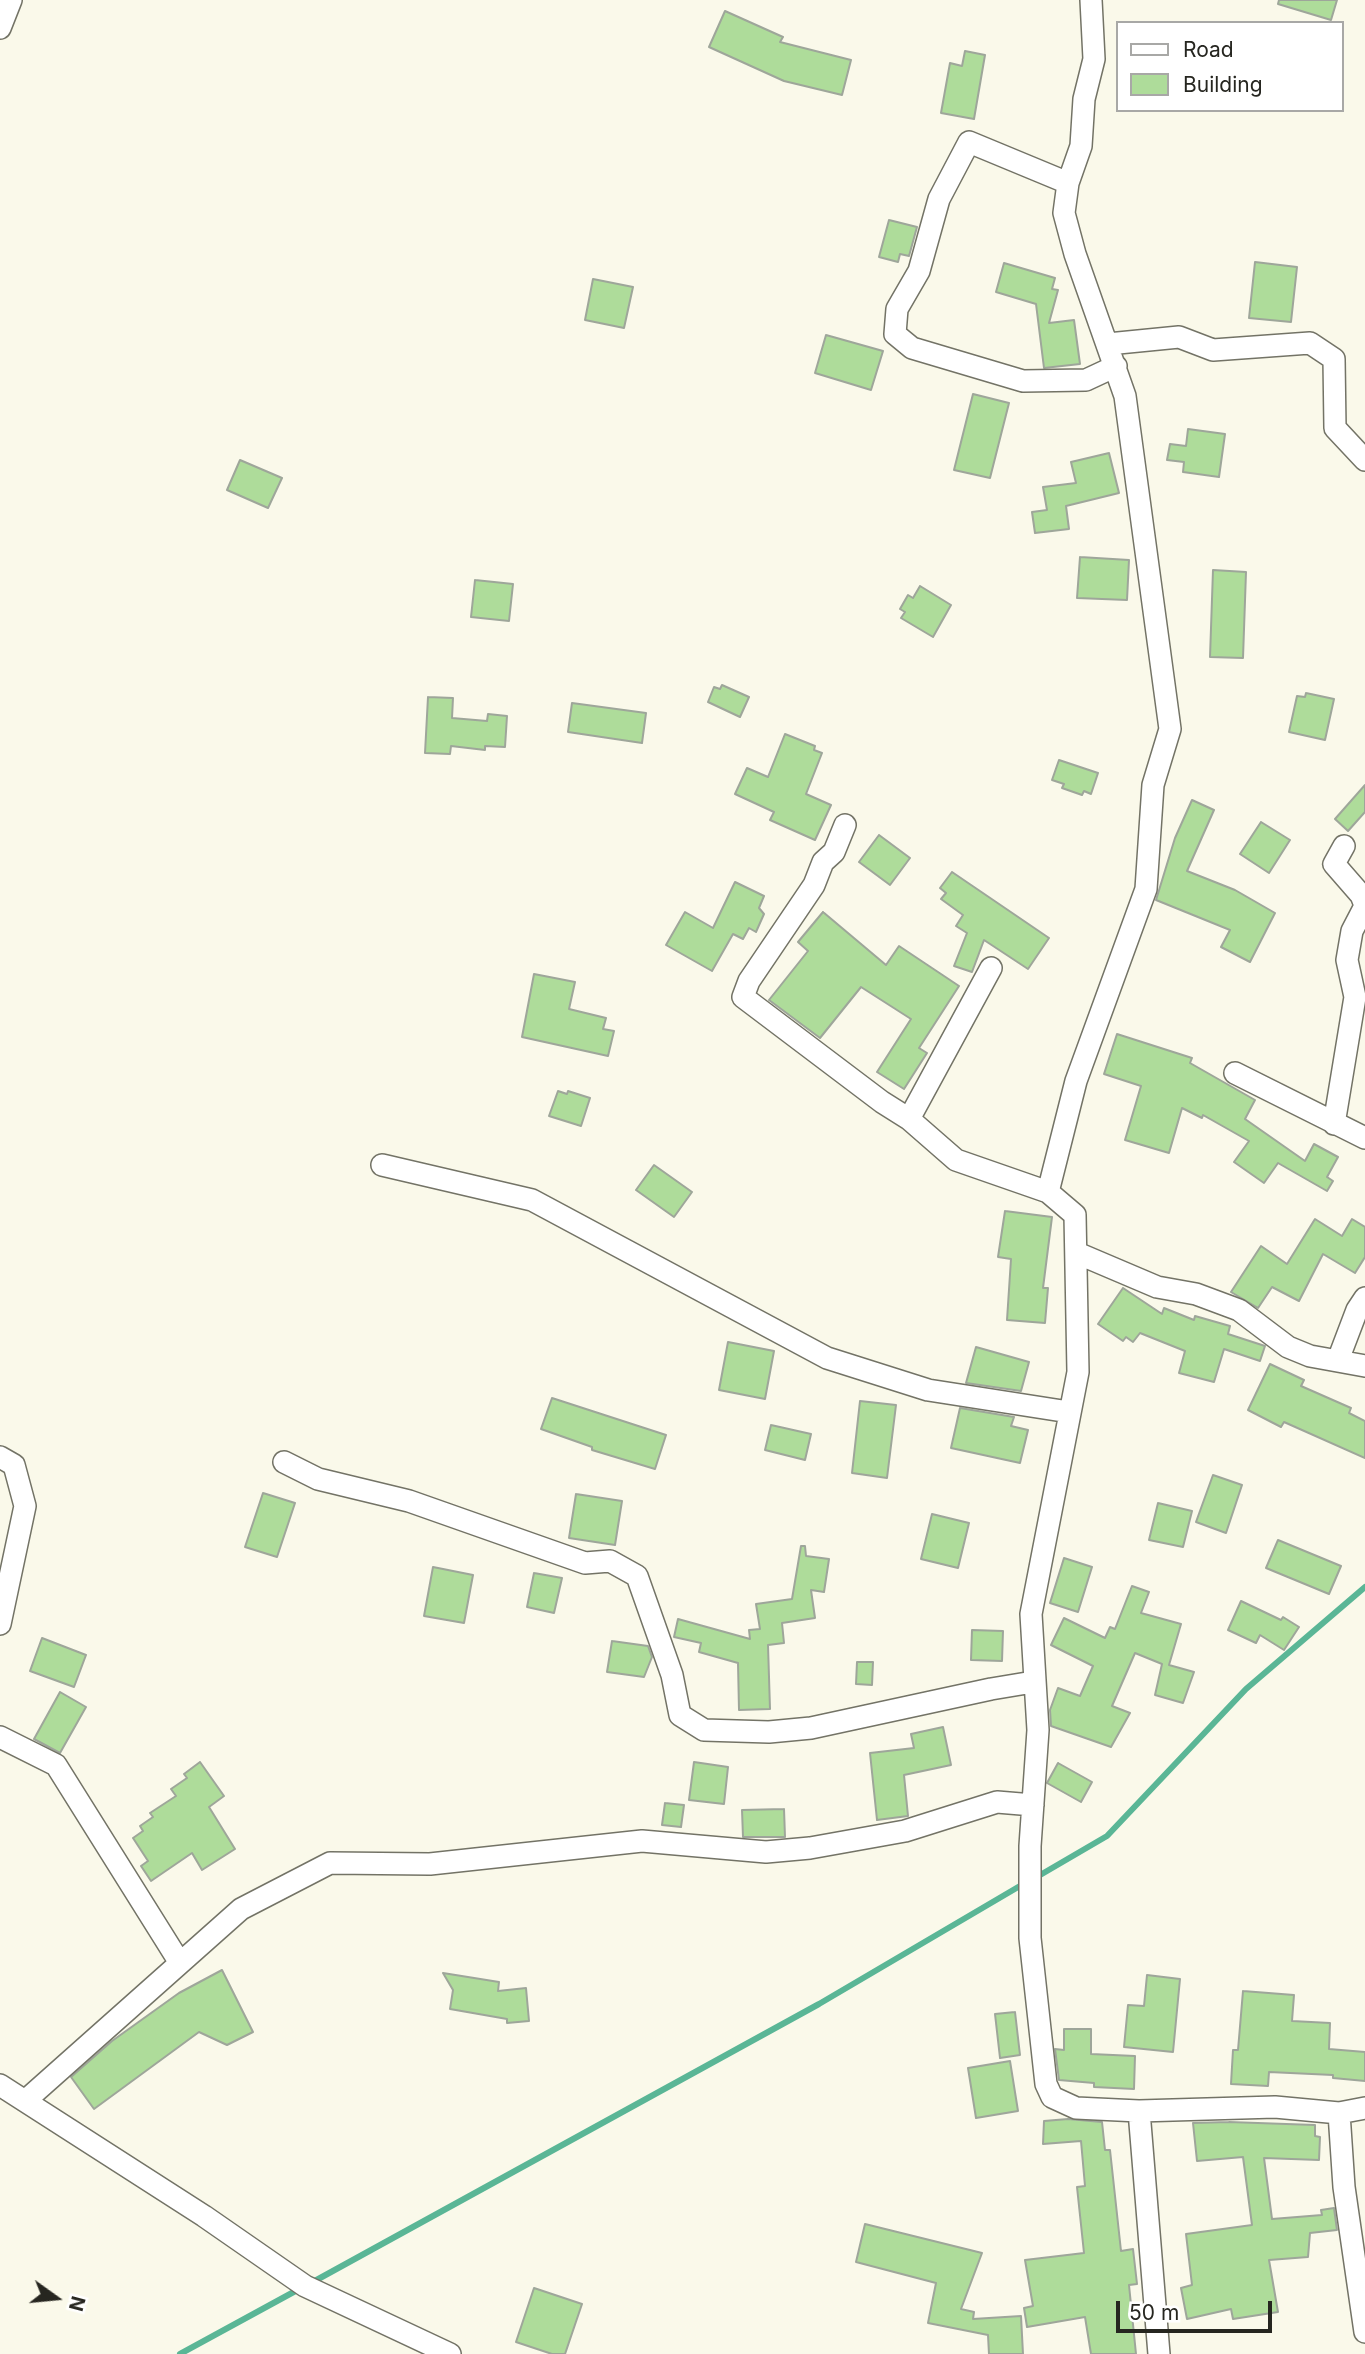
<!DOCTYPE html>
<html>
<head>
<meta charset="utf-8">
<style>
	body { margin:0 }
	#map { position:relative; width:1365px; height:2354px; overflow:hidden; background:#faf9ea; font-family:Inter,sans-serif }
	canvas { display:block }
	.legend { position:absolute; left:1116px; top:21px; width:228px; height:91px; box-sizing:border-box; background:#fff; border:2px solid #a8a8a6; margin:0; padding:9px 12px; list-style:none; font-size:21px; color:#262620 }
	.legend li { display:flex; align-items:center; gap:14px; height:35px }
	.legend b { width:35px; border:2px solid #a8a8a6 }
	.north { position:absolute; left:21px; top:2263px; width:70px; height:70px; -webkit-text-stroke:5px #fff; paint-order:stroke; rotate:105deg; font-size:19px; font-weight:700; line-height:28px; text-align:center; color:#262620 }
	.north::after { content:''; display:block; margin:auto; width:24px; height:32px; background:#262620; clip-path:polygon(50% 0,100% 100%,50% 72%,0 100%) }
	.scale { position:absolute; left:1116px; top:2301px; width:156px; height:32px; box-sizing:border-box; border:4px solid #262620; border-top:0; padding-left:9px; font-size:21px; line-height:24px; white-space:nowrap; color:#262620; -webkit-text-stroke:5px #fff; paint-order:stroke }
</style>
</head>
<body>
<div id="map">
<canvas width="1365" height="2354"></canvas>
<ul class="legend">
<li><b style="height:9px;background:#fff"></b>Road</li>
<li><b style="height:19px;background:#aedc9a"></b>Building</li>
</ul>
<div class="north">N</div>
<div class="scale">50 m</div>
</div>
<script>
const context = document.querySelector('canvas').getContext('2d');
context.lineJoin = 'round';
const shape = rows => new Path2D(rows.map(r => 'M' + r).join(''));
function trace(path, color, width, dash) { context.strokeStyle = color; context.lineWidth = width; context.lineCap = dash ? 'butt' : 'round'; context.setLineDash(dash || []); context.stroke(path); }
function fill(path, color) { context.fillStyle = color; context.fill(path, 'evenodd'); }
const stream = shape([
	[1035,1878,1107,1836,1246,1689,1365,1587],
	[311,2283,819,2004,1025,1883],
	[180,2354,301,2288]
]);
const building = shape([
	[1279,0,1337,0,1331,20,1278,4,1279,0],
	[725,11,783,37,780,42,851,60,842,95,784,81,709,47,725,11],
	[965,51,985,55,974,119,941,113,950,63,962,66,965,51],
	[889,220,917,227,909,256,900,254,898,262,879,257,889,220],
	[1255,262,1297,267,1291,322,1249,318,1255,262],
	[1004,263,1055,278,1052,289,1058,290,1049,323,1074,320,1080,364,1044,368,1036,304,996,292,1004,263],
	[593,279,633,287,624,328,585,320,593,279],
	[826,335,883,351,871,390,815,373,826,335],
	[973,394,1009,403,990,478,954,470,973,394],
	[1188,429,1225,434,1219,477,1183,472,1184,462,1167,460,1170,444,1186,446,1188,429],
	[1109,453,1119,493,1066,506,1069,529,1035,533,1032,512,1047,510,1043,487,1076,483,1071,462,1109,453],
	[240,460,282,478,268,508,227,490,240,460],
	[1080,557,1129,560,1127,600,1077,598,1080,557],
	[1213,570,1246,572,1243,658,1210,657,1213,570],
	[475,580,513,584,509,621,471,617,475,580],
	[920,586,951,605,933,637,901,618,905,612,900,609,908,595,913,598,920,586],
	[722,685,749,697,740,717,708,702,714,687,720,689,722,685],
	[1306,693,1334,699,1325,740,1289,732,1297,696,1305,697,1306,693],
	[428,697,453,698,452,718,487,721,488,714,507,716,505,747,485,746,485,750,451,746,450,754,425,753,428,697],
	[572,703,646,713,642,743,568,732,572,703],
	[785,734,815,746,814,750,822,753,806,794,831,805,815,840,770,820,774,812,735,794,747,768,768,777,785,734],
	[1059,760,1098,773,1091,794,1084,791,1082,795,1062,788,1064,784,1052,780,1059,760],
	[1365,785,1365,812,1348,831,1335,819,1365,785],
	[1192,800,1214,810,1187,871,1235,890,1275,913,1250,962,1221,947,1230,930,1156,900,1175,838,1192,800],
	[1261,822,1290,840,1269,873,1240,854,1261,822],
	[879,835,910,858,890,885,859,862,879,835],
	[952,872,1049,938,1028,969,984,940,972,972,954,966,967,933,956,926,963,915,941,899,946,893,940,888,952,872],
	[735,882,764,896,759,908,764,914,756,932,749,928,743,939,733,934,712,971,666,945,685,912,713,928,735,882],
	[823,912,886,965,899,946,959,986,919,1048,927,1053,904,1089,877,1072,911,1019,861,987,820,1038,769,1000,808,951,798,942,823,912],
	[534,974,575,982,569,1009,606,1018,603,1029,614,1031,608,1056,522,1037,534,974],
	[1117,1034,1192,1058,1190,1063,1255,1100,1245,1119,1305,1161,1314,1144,1338,1157,1327,1177,1333,1181,1327,1191,1278,1163,1264,1183,1234,1162,1249,1141,1203,1115,1202,1118,1182,1108,1169,1153,1125,1140,1141,1086,1104,1074,1117,1034],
	[558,1091,567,1094,568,1091,590,1098,581,1126,549,1116,558,1091],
	[654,1165,692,1192,674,1217,636,1190,654,1165],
	[1005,1211,1052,1217,1043,1288,1048,1288,1045,1323,1007,1320,1011,1259,998,1257,1005,1211],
	[1315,1219,1342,1236,1352,1219,1365,1227,1365,1257,1355,1273,1323,1254,1299,1301,1272,1287,1258,1308,1231,1292,1261,1246,1287,1264,1315,1219],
	[1123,1288,1162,1314,1164,1308,1194,1320,1195,1316,1230,1326,1228,1334,1265,1346,1260,1361,1224,1349,1214,1382,1179,1373,1185,1351,1140,1333,1133,1342,1126,1337,1123,1341,1098,1324,1123,1288],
	[728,1342,774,1351,765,1399,719,1390,728,1342],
	[976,1347,1029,1362,1021,1391,966,1383,976,1347],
	[1270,1364,1304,1380,1301,1386,1351,1408,1349,1413,1365,1421,1365,1458,1284,1422,1281,1427,1248,1410,1270,1364],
	[552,1398,666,1435,655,1469,592,1450,592,1447,541,1429,552,1398],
	[860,1401,896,1405,887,1478,852,1473,860,1401],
	[960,1408,1014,1417,1011,1426,1028,1430,1020,1463,951,1448,960,1408],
	[771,1425,811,1434,805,1460,765,1450,771,1425],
	[1213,1475,1242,1485,1226,1533,1196,1522,1213,1475],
	[263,1493,295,1503,277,1557,245,1547,263,1493],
	[576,1494,622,1501,615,1545,569,1538,576,1494],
	[1158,1503,1192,1511,1183,1547,1149,1540,1158,1503],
	[932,1514,969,1523,958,1568,921,1559,932,1514],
	[1278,1540,1341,1566,1329,1594,1266,1568,1278,1540],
	[801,1546,805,1546,806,1556,829,1559,824,1592,811,1590,815,1618,782,1623,784,1643,768,1645,770,1709,739,1710,738,1663,699,1652,701,1643,674,1637,678,1619,750,1639,749,1630,760,1629,756,1604,792,1599,801,1546],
	[1064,1558,1092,1567,1078,1612,1050,1603,1064,1558],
	[433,1567,473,1575,464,1623,424,1616,433,1567],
	[534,1573,562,1578,554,1613,527,1607,534,1573],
	[1132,1586,1149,1592,1141,1613,1181,1624,1169,1665,1194,1672,1183,1703,1155,1695,1162,1664,1135,1653,1112,1706,1130,1713,1111,1747,1051,1726,1050,1710,1058,1688,1080,1696,1093,1666,1051,1645,1064,1618,1105,1638,1110,1627,1115,1629,1132,1586],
	[1241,1601,1281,1620,1283,1617,1299,1627,1284,1650,1260,1635,1256,1643,1228,1630,1241,1601],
	[972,1630,1003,1631,1002,1661,971,1660,972,1630],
	[42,1638,86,1655,74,1687,30,1671,42,1638],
	[612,1641,648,1646,652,1657,644,1677,607,1672,612,1641],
	[857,1662,873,1662,872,1685,856,1684,857,1662],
	[60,1692,86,1707,60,1753,34,1739,60,1692],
	[943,1727,951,1765,904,1775,908,1816,877,1820,870,1753,914,1748,911,1734,943,1727],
	[200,1762,224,1796,209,1807,235,1849,202,1870,192,1853,151,1881,141,1866,148,1861,133,1838,143,1831,140,1826,153,1817,150,1813,176,1796,171,1789,187,1778,184,1774,200,1762],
	[694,1762,728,1767,724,1804,689,1800,694,1762],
	[1058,1763,1092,1782,1081,1802,1047,1783,1058,1763],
	[665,1803,684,1805,681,1827,662,1825,665,1803],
	[784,1809,785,1837,743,1837,742,1810,784,1809],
	[222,1970,253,2032,227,2045,199,2032,94,2109,71,2077,112,2041,179,1993,222,1970],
	[443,1973,499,1982,498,1991,526,1988,529,2021,507,2023,507,2019,450,2009,453,1990,443,1973],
	[1147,1975,1180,1979,1173,2052,1124,2047,1128,2005,1144,2006,1147,1975],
	[1243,1991,1294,1995,1292,2021,1330,2023,1329,2049,1365,2052,1365,2081,1333,2078,1333,2075,1269,2072,1268,2086,1231,2084,1233,2050,1238,2050,1243,1991],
	[1015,2012,1020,2055,1000,2058,995,2014,1015,2012],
	[1064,2029,1091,2029,1091,2054,1135,2056,1134,2089,1094,2087,1094,2083,1059,2080,1055,2049,1064,2050,1064,2029],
	[1010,2061,1018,2111,976,2118,968,2068,1010,2061],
	[1068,2119,1102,2122,1105,2150,1110,2150,1121,2251,1133,2249,1137,2284,1129,2285,1136,2354,1091,2354,1085,2317,1027,2327,1024,2308,1033,2306,1025,2260,1084,2253,1077,2187,1085,2186,1081,2141,1043,2144,1044,2121,1068,2119],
	[1229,2122,1315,2125,1315,2136,1320,2137,1319,2160,1264,2158,1272,2219,1322,2215,1321,2210,1334,2208,1337,2230,1310,2233,1308,2257,1269,2260,1278,2312,1233,2319,1231,2309,1187,2319,1181,2288,1192,2285,1186,2234,1252,2225,1243,2157,1197,2161,1193,2123,1229,2122],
	[865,2224,982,2253,961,2309,974,2312,973,2319,1021,2316,1023,2354,989,2354,988,2335,928,2323,936,2283,856,2262,865,2224],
	[534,2288,582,2304,565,2354,552,2354,516,2342,534,2288]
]);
const street = shape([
	[0,28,11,0],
	[1068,183,969,142,939,199,919,271,897,309,895,334,912,348,1023,381,1086,380,1116,366],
	[1108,344,1179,337,1213,350,1310,343,1334,359,1335,428,1365,460],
	[845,825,834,852,823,862,814,885,749,981,743,997,882,1102,909,1119,956,1160,1048,1192,1075,1215,1078,1372,1031,1614,1038,1730,1030,1846,1030,1938,1046,2084,1052,2097,1076,2108,1139,2111,1275,2107,1339,2113,1365,2108],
	[1344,846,1334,864,1361,895,1365,905],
	[1235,1073,1365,1138],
	[909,1119,991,968],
	[1334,1124,1355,997,1347,960,1352,931,1365,906],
	[382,1165,532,1200,827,1358,928,1390,1069,1412],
	[1048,1192,1076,1081,1146,889,1153,785,1170,729,1125,396,1075,254,1064,213,1068,183,1081,146,1084,99,1094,59,1091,0],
	[1077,1253,1157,1287,1196,1294,1239,1310,1288,1347,1310,1356,1365,1366],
	[1338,1360,1357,1310,1365,1298],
	[0,1457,14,1465,25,1506,0,1624],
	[284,1462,318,1479,409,1501,585,1563,610,1561,637,1576,672,1675,680,1715,704,1730,769,1732,811,1728,991,1689,1033,1682],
	[0,1737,56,1765,180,1963],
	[0,2085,204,2216,305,2286,450,2354],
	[25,2101,241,1909,330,1863,430,1864,642,1841,766,1852,810,1848,905,1831,997,1802,1033,1805],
	[1139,2111,1159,2354],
	[1339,2113,1344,2187,1365,2332]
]);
trace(stream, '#5ab696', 6);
fill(building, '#aedc9a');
trace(building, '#9ea69a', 2);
trace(street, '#737366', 24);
trace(street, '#fff', 21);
</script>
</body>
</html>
